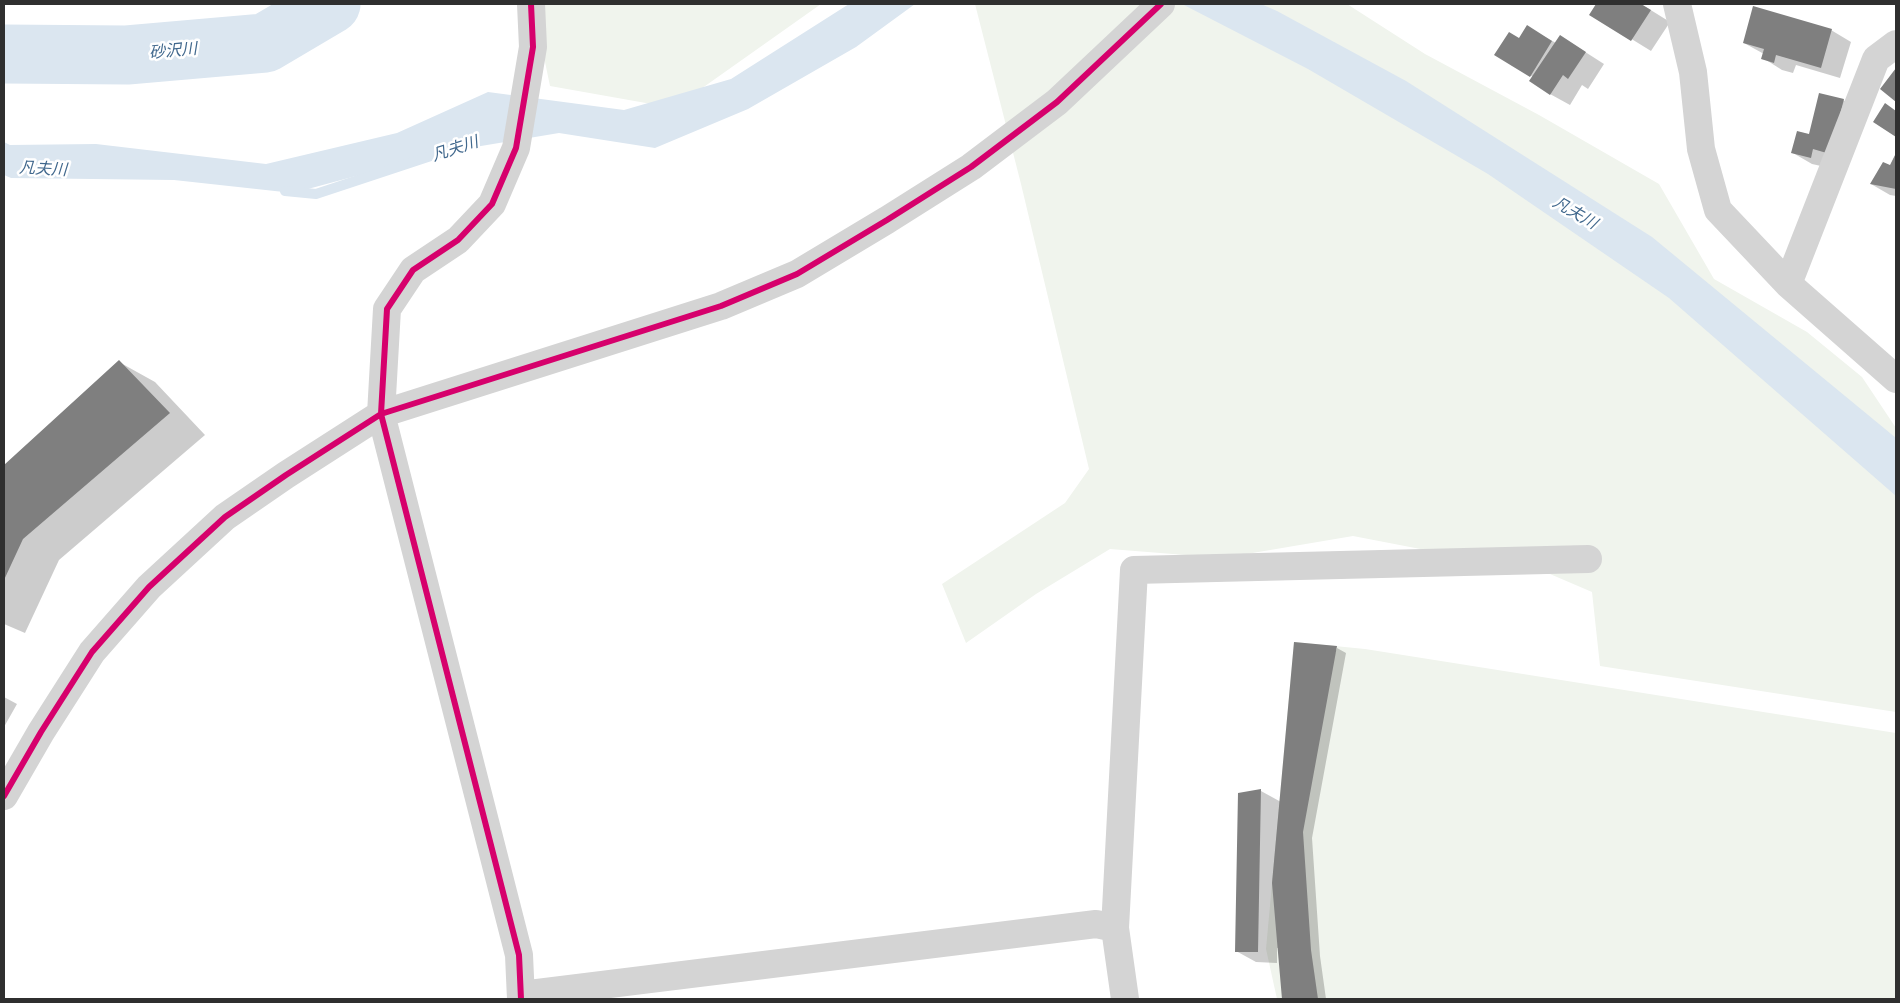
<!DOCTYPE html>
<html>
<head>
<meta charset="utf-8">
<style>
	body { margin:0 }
	#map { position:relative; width:1900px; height:1003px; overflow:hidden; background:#fff; font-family:Mulish,sans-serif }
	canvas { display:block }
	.frame { position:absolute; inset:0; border:5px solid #2f2f2f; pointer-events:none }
</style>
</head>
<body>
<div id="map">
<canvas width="1900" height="1003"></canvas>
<div class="frame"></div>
</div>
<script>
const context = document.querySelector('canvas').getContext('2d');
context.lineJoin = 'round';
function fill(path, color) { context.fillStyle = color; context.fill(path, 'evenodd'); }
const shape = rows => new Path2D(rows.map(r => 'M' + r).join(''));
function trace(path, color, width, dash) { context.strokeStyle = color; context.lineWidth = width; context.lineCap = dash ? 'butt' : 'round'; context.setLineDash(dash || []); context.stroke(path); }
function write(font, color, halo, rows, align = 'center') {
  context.font = font + ' Mulish,"Noto Sans JP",sans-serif'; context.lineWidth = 5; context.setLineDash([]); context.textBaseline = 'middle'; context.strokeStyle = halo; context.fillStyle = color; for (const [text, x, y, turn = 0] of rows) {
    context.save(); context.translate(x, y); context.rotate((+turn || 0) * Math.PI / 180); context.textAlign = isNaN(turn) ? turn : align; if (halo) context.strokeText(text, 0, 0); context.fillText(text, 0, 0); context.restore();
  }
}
const green = shape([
	[533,4,821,4,674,108,550,86],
	[975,4,1347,4,1425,54,1539,115,1659,184,1714,279,1807,332,1862,377,1896,428,1896,712,1600,666,1592,592,1550,574,1353,536,1223,558,1110,549,1036,594,966,643,942,584,1065,503,1089,469,1021,184],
	[1294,642,1365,649,1896,733,1896,999,1277,999,1266,949]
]);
const water = shape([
	[849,4,915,4,856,47,748,109,655,148,559,133,445,152,293,193,174,180,11,178,4,175,4,142,10,145,96,144,266,164,397,133,488,92,624,110,731,79],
	[1182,4,1261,4,1277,11,1406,81,1652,237,1896,438,1896,496,1669,298,1488,174,1308,69]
]);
const shadow = shape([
	[1598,4,1641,4,1670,22,1651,51,1591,14],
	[1527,27,1556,43,1579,48,1604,64,1588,89,1582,85,1570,105,1550,94,1533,77,1496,55,1520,39],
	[1831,30,1851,42,1840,78,1796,65,1793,73,1782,70,1763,58,1764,54,1744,43],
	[1843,100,1863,111,1830,168,1812,164,1793,153],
	[1896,156,1896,196,1890,195,1871,184,1891,166],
	[119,362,155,382,205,435,59,560,25,633,4,624,4,466],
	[1337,648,1346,653,1312,838,1320,956,1326,999,1284,999,1279,948,1277,948,1277,963,1256,962,1236,951,1261,791,1281,802],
	[4,697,17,704,4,727]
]);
const stream = shape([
	[285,191,316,194,458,147]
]);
const river = shape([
	[4,54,127,55,265,43,331,4]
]);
const building = shape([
	[1596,4,1641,4,1651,10,1631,41,1589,15],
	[1753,6,1832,29,1821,68,1776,55,1774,63,1761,59,1764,49,1743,43],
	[1527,25,1552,41,1530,77,1494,55,1509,32,1519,38],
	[1560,35,1586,52,1568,79,1563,75,1550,95,1529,81],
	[1896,68,1896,102,1880,89],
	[1819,93,1844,99,1830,154,1813,149,1811,158,1791,153,1797,131,1809,134],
	[1885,103,1896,111,1896,137,1873,122],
	[1896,153,1896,189,1870,184,1883,162,1890,165],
	[119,360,170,413,23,539,4,580,4,465],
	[1294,642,1337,646,1303,832,1311,950,1318,999,1282,999,1272,883],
	[1261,789,1258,952,1235,952,1238,793]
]);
const minor = shape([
	[1677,4,1693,72,1701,149,1718,210,1788,284,1896,379],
	[1788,284,1876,59,1896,44],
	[4,796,41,732,92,652,149,587,225,517,286,475,381,414,721,306,797,274,887,220,971,167,1057,102,1161,4],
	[1115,928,1134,570,1588,559],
	[521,995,1096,924,1115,928,1125,999],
	[521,999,519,955,381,414,387,309,413,270,458,240,492,204,516,148,533,47,531,4]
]);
const cycleway = shape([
	[4,796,41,732,92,652,149,587,225,517,286,475,381,414,721,306,797,274,887,220,971,167,1057,102,1161,4],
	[521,999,519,955,381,414,387,309,413,270,458,240,492,204,516,148,533,47,531,4]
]);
const waterNames = [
	["砂沢川",173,51,-5],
	["凡夫川",455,149,-18],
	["凡夫川",43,169,3],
	["凡夫川",1575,213,30]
];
fill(green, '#f0f4ed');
fill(water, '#dbe6f0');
fill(shadow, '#0003');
trace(stream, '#dbe6f0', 10);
trace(river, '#dbe6f0', 59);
fill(building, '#7f7f7f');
trace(minor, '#d4d4d4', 28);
trace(cycleway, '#d6006c', 6);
write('italic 16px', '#41688d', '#fff', waterNames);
</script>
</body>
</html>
